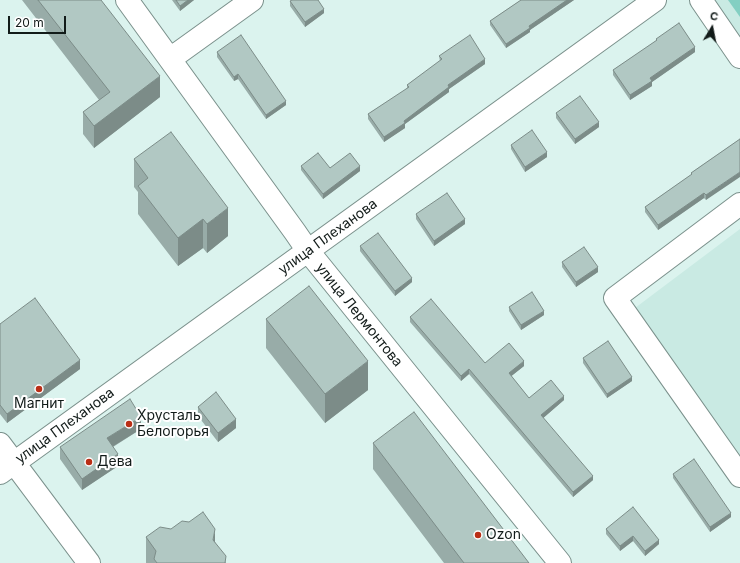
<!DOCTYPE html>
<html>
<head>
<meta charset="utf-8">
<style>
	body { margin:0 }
	#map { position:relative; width:740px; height:563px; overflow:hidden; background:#dbf3ee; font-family:Inter,sans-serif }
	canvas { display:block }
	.north { position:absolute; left:692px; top:8px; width:40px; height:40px; -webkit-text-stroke:3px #fff; paint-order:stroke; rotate:10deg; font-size:11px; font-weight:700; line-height:16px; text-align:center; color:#121b19 }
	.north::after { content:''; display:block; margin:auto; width:14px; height:18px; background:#121b19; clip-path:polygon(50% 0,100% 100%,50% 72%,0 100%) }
	.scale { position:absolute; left:8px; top:16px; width:58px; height:18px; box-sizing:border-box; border:2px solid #121b19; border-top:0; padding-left:5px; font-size:12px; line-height:14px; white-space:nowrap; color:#121b19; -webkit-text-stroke:3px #fff; paint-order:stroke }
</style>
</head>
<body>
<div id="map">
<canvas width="740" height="563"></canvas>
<div class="north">С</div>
<div class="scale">20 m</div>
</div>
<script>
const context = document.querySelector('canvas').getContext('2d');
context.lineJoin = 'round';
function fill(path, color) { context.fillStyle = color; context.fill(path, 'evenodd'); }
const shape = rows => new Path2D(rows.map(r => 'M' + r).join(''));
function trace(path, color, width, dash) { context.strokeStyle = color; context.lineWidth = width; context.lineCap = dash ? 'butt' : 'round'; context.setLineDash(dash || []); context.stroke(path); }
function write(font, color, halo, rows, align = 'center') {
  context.font = font + ' Inter,sans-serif'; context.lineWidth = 4; context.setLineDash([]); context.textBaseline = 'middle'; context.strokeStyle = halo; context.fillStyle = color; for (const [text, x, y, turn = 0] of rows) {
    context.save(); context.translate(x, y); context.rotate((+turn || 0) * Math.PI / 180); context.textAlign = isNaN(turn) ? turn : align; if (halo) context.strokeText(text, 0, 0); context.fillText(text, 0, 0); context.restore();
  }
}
const built = shape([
	[713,0,740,0,740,39],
	[740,229,740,466,631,311]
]);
const green = shape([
	[728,0,740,0,740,17]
]);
const minor = shape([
	[127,0,295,232,308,251,560,563],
	[701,0,740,57],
	[170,59,252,0],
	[740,204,615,298,740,476],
	[0,444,89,563],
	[0,473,655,0]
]);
const wall = shape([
	[22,0,101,0,160,97,94,148,83,134,83,112,99,100],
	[172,0,194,0,180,11],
	[521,0,574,0,530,30,530,32,506,48,490,25,490,21],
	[290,1,324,13,305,27,290,6],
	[656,39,695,52,652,82,652,86,630,100,613,75,613,70,656,41],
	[217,52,286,105,266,119,238,79,234,81,217,57],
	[439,56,485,64,449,89,449,92,405,124,405,128,384,142,368,119,368,114,407,89,407,85,440,61],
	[556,113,599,127,575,144,556,118],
	[740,139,706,200,704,198,658,230,645,212,645,207,691,175,691,173],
	[511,145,547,157,525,172,511,149],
	[134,159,228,236,207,253,203,248,178,266,138,214,138,192,134,187],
	[301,166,330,168,360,171,323,199,301,170],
	[416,214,465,224,434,246,416,219],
	[360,246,412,282,395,296,360,251],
	[562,262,598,272,576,287,562,267],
	[509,307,544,315,521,330,509,311],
	[410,317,485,363,524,366,511,376,529,398,564,400,543,418,593,480,573,497,469,374,461,381,410,322],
	[266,319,368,390,325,423,266,348],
	[0,324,80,369,7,423,0,414],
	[583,358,632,381,607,398,583,363],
	[198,407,236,428,218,442,198,416],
	[141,429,113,447,118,466,82,490,60,459,60,447],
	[373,443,529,563,444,563,373,469],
	[673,474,731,517,710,532,673,478],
	[606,529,659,540,659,544,645,556,633,541,620,551,606,534],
	[146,537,215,542,226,563,146,563]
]);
const shadedWall = shape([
	[188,0,194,0,180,11,180,6],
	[567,0,574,0,530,30,530,32,506,48,506,44,529,26],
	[324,9,324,13,305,27,305,22],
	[695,47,695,52,652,82,652,86,630,100,630,95,650,78],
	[485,59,485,64,449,89,449,92,405,124,405,128,384,142,384,137,404,121,448,85],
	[238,74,238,79,234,81,234,77],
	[160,76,160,97,94,148,94,126],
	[286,101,286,105,266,119,266,115],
	[599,122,599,127,575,144,575,139],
	[547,152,547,157,525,172,525,167],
	[360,166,360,171,323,199,323,194],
	[740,172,740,177,706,200,706,195],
	[704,193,704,198,658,230,658,225],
	[228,208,228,236,207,253,207,224],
	[203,219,203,248,178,266,178,238],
	[465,219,465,224,434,246,434,241],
	[598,267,598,272,576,287,576,282],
	[412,278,412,282,395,296,395,291],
	[544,311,544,315,521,330,521,325],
	[80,360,80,369,7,423,7,414],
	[368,361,368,390,325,423,325,394],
	[524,361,524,366,509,378,509,373],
	[469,369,469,374,461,381,461,376],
	[632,377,632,381,607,398,607,394],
	[564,396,564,400,541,420,541,415],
	[141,417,141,429,107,450,107,438],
	[236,419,236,428,218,442,218,433],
	[118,454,118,466,82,490,82,479],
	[593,476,593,480,573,497,573,492],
	[731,513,731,517,710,532,710,527],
	[215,529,215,558,213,540],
	[633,536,633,541,620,551,620,546],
	[659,540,659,544,645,556,645,551]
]);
const building = shape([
	[38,0,101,0,160,76,94,126,83,112,110,92,38,0],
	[176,0,188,0,180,6,176,0],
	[292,0,318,0,324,9,305,22,290,1,292,0],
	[521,0,567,0,529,26,530,28,506,44,490,21,521,0],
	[679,23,695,47,650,78,652,81,630,95,613,70,657,40,656,39,679,23],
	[241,35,286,101,266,115,238,74,234,77,217,52,241,35],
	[470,35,485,59,448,85,449,87,404,121,405,123,384,137,368,114,409,87,407,85,442,59,439,56,470,35],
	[580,96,599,122,575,139,556,113,580,96],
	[532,130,547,152,525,167,511,145,532,130],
	[171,132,228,208,207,224,203,219,178,238,138,186,148,178,134,159,171,132],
	[740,139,740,172,706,195,704,193,658,225,645,207,692,174,691,173,740,139],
	[318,153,330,168,350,153,360,166,323,194,301,166,318,153],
	[447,193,465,219,434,241,416,214,447,193],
	[378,233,412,278,395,291,360,246,378,233],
	[584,247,598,267,576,282,562,262,584,247],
	[309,286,368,361,325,394,266,319,309,286],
	[532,292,544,311,521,325,509,307,532,292],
	[35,298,80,360,7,414,0,405,0,324,35,298],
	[431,299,485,363,509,343,524,361,509,373,529,398,551,380,564,396,541,415,593,476,573,492,469,369,461,376,410,317,431,299],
	[608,341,632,377,607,394,583,358,608,341],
	[216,392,236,419,218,433,198,407,216,392],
	[130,399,141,417,107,438,118,454,82,479,60,447,130,399],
	[414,412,529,563,464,563,373,443,414,412],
	[694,459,731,513,710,527,673,474,694,459],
	[633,507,659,540,645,551,633,536,620,546,606,529,633,507],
	[203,512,215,529,213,540,226,556,225,563,157,563,154,559,156,551,146,537,160,527,171,529,182,521,189,522,203,512]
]);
const markers = [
	[39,389,4,"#ba2e16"],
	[129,424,4,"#ba2e16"],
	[89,462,4,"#ba2e16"],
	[478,535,4,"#ba2e16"]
];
const streetNames = [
	["улица Плеханова",328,237,-36],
	["улица Лермонтова",359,315,51],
	["улица Плеханова",65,426,-36]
];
const poiNames = [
	["Магнит",39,404,"center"],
	["Хрусталь",137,416],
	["Белогорья",137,432],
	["Дева",97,462],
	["Ozon",486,535]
];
fill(built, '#c9eae3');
fill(green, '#83cfc2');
trace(minor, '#7b918c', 24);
trace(minor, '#fff', 22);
fill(wall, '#98aca8');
fill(shadedWall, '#7c8c88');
fill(building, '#b1c8c3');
trace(building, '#7c8c88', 1);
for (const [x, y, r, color] of markers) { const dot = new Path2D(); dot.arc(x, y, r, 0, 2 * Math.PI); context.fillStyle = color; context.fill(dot); trace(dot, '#fff', 1.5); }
write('14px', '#121b19', '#fff', streetNames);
write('14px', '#121b19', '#fff', poiNames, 'left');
</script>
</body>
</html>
